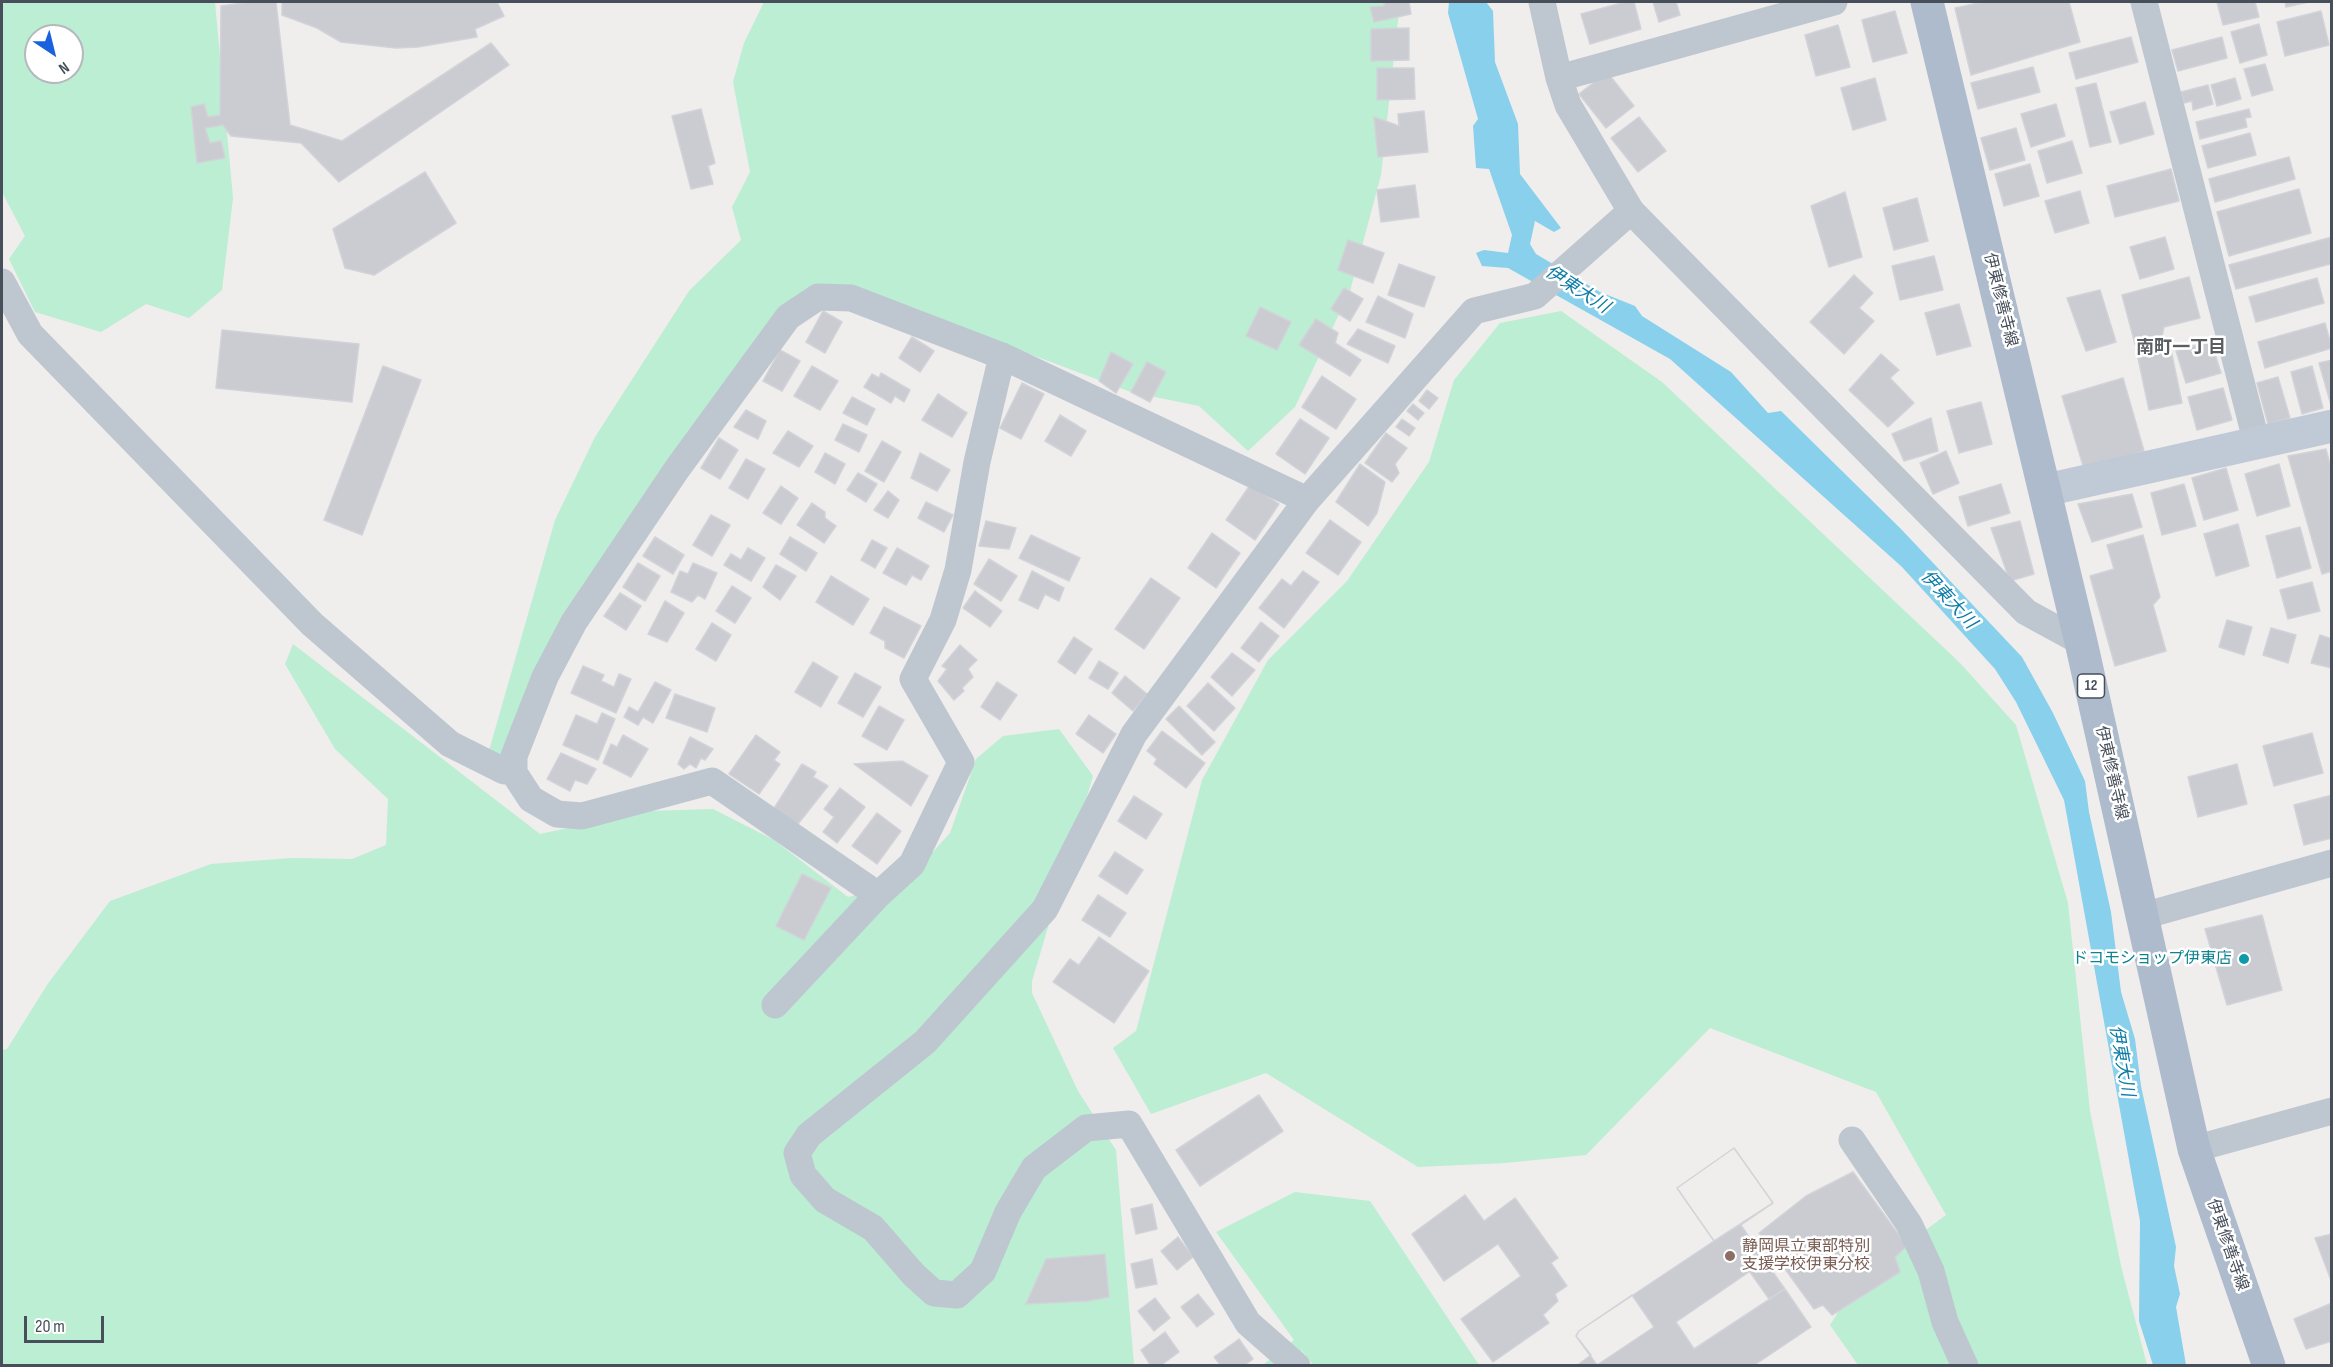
<!DOCTYPE html>
<html>
<head>
<meta charset="utf-8">
<style>
	body { margin:0 }
	#map { position:relative; width:2333px; height:1367px; overflow:hidden; background:#f0eded; font-family:"Sofia Sans Condensed",sans-serif }
	canvas { display:block }
	.frame { position:absolute; inset:0; border:3px solid #464f5a; pointer-events:none }
	.north { position:absolute; left:24px; top:24px; width:60px; height:60px; box-sizing:border-box; background:#fff; border:2px solid #b5b9bd; border-radius:50%; rotate:145deg; font-size:16px; font-weight:700; line-height:24px; text-align:center; color:#464f5a }
	.north::after { content:''; display:block; margin:auto; width:21px; height:27px; background:#1a62dd; clip-path:polygon(50% 0,100% 100%,50% 72%,0 100%) }
	.scale { position:absolute; left:24px; top:1316px; width:80px; height:27px; box-sizing:border-box; border:3px solid #464f5a; border-top:0; padding-left:8px; font-size:18px; line-height:21px; white-space:nowrap; color:#464f5a; -webkit-text-stroke:4px #fff; paint-order:stroke }
</style>
</head>
<body>
<div id="map">
<canvas width="2333" height="1367"></canvas>
<div class="frame"></div>
<div class="north">N</div>
<div class="scale">20 m</div>
</div>
<script>
const context = document.querySelector('canvas').getContext('2d');
context.lineJoin = 'round';
function fill(path, color) { context.fillStyle = color; context.fill(path, 'evenodd'); }
const shape = rows => new Path2D(rows.map(r => 'M' + r).join(''));
function trace(path, color, width, dash) { context.strokeStyle = color; context.lineWidth = width; context.lineCap = dash ? 'butt' : 'round'; context.setLineDash(dash || []); context.stroke(path); }
function write(font, color, halo, rows, align = 'center') {
  context.font = font + ' "Sofia Sans Condensed","Noto Sans JP",sans-serif'; context.lineWidth = 5; context.setLineDash([]); context.textBaseline = 'middle'; context.strokeStyle = halo; context.fillStyle = color; for (const [text, x, y, turn = 0] of rows) {
    context.save(); context.translate(x, y); context.rotate((+turn || 0) * Math.PI / 180); context.textAlign = isNaN(turn) ? turn : align; if (halo) context.strokeText(text, 0, 0); context.fillText(text, 0, 0); context.restore();
  }
}
const green = shape([
	[2,2,215,2,233,198,222,290,189,318,146,304,101,332,35,312,9,259,25,236,2,192],
	[36,36,72,36,72,72,36,72],
	[764,2,1400,2,1381,175,1350,291,1295,407,1248,451,1199,406,1131,392,853,288,780,309,505,755,488,754,555,520,595,437,689,291,741,240,732,207,750,172,733,82,744,43],
	[1561,311,1662,382,1960,663,2016,725,2068,903,2090,1111,2121,1266,2147,1365,1858,1365,1830,1325,1859,1279,1946,1215,1876,1092,1710,1028,1586,1155,1505,1163,1418,1167,1266,1073,1151,1114,1113,1048,1136,1031,1202,780,1268,660,1347,581,1429,462,1454,380,1500,323],
	[293,644,540,834,647,811,713,809,774,840,848,897,905,883,950,833,976,759,1003,736,1059,729,1093,776,1032,981,1032,993,1078,1091,1116,1150,1134,1365,2,1365,2,1050,7,1049,47,985,110,901,211,864,292,858,352,859,386,845,388,799,335,749,285,664],
	[1295,1192,1370,1201,1479,1365,1313,1365,1300,1348,1310,1365,1263,1365,1294,1340,1216,1232]
]);
const water = shape([
	[1449,2,1486,2,1493,11,1495,62,1518,124,1520,174,1561,228,1554,232,1535,221,1530,244,1536,254,1600,292,1635,306,1642,316,1731,372,1768,413,1781,411,1901,529,2022,657,2053,713,2085,781,2089,812,2111,912,2121,992,2135,1039,2141,1086,2176,1247,2174,1266,2180,1294,2176,1307,2186,1365,2153,1365,2139,1321,2140,1221,2064,800,2016,702,1995,669,1902,567,1670,359,1508,268,1482,266,1476,253,1484,250,1508,253,1512,235,1489,169,1476,168,1473,126,1478,119,1448,13]
]);
const building = shape([
	[250,2,276,2,290,125,342,141,491,43,509,65,339,182,301,143,231,136,223,125,205,128,210,143,221,141,225,158,197,163,191,107,204,104,208,117,220,115,221,6,250,2],
	[282,2,497,2,504,16,475,29,477,37,418,47,396,48,341,42,317,28,282,15,282,2],
	[1384,2,1409,2,1411,14,1374,22,1370,7,1384,6,1384,2],
	[1625,2,1634,2,1641,29,1590,44,1581,14,1625,2],
	[1653,2,1676,2,1680,15,1659,22,1653,2],
	[1983,2,2069,2,2080,42,1971,75,1955,8,1983,2],
	[2217,2,2255,2,2259,17,2223,25,2217,2],
	[2285,2,2309,2,2286,7,2285,2],
	[1895,11,1907,53,1873,62,1862,20,1895,11],
	[2321,11,2329,45,2285,56,2277,22,2321,11],
	[2259,24,2267,55,2240,63,2231,32,2259,24],
	[1838,25,1850,67,1816,76,1805,35,1838,25],
	[1409,28,1409,60,1371,61,1371,29,1409,28],
	[2131,37,2138,62,2076,79,2069,53,2131,37],
	[2222,37,2227,58,2178,71,2172,50,2222,37],
	[2265,64,2273,90,2252,96,2244,69,2265,64],
	[2033,67,2040,92,1978,109,1971,83,2033,67],
	[1377,68,1414,68,1415,99,1377,100,1377,68],
	[1607,72,1634,106,1606,128,1579,94,1607,72],
	[1875,78,1886,120,1853,130,1841,88,1875,78],
	[2235,78,2241,99,2217,106,2211,85,2235,78],
	[2096,83,2111,142,2090,147,2076,88,2096,83],
	[2208,85,2213,104,2193,110,2192,101,2184,103,2181,92,2208,85],
	[2145,102,2154,134,2120,144,2110,112,2145,102],
	[2056,104,2065,136,2031,147,2021,114,2056,104],
	[701,109,715,163,708,166,713,184,691,189,672,116,701,109],
	[2249,109,2251,117,2245,118,2247,127,2200,139,2196,122,2249,109],
	[1424,111,1428,152,1378,157,1374,117,1399,126,1398,114,1424,111],
	[1639,117,1666,151,1638,172,1611,138,1639,117],
	[2016,128,2025,160,1990,170,1981,138,2016,128],
	[2250,133,2256,155,2208,168,2202,146,2250,133],
	[2072,141,2082,173,2047,183,2038,151,2072,141],
	[2289,157,2295,179,2215,202,2209,179,2289,157],
	[2030,164,2039,196,2004,206,1995,174,2030,164],
	[2171,169,2179,201,2115,217,2107,186,2171,169],
	[425,172,456,223,374,275,345,268,333,229,425,172],
	[1415,185,1419,217,1381,222,1377,190,1415,185],
	[2299,189,2311,233,2229,256,2217,212,2299,189],
	[2080,191,2089,223,2055,233,2045,201,2080,191],
	[1845,192,1862,257,1829,267,1811,206,1845,192],
	[1917,198,1928,241,1894,250,1883,208,1917,198],
	[2165,237,2174,269,2140,279,2130,247,2165,237],
	[2332,237,2332,268,2330,264,2236,289,2229,265,2332,237],
	[1348,240,1384,253,1373,283,1338,270,1348,240],
	[1934,256,1943,290,1900,300,1892,266,1934,256],
	[1399,264,1435,277,1424,307,1388,295,1399,264],
	[1854,275,1873,293,1859,308,1874,321,1844,354,1810,322,1854,275],
	[2189,277,2200,318,2164,327,2162,336,2135,344,2122,295,2189,277],
	[2317,278,2324,303,2256,322,2249,297,2317,278],
	[1344,288,1363,299,1350,321,1331,309,1344,288],
	[2100,290,2116,342,2086,351,2067,298,2100,290],
	[1378,296,1413,314,1405,338,1366,322,1378,296],
	[1959,304,1971,346,1937,355,1925,313,1959,304],
	[1260,307,1291,322,1277,350,1246,336,1260,307],
	[823,311,842,322,825,353,806,342,823,311],
	[1316,319,1338,333,1335,343,1361,360,1350,376,1299,345,1316,319],
	[2325,323,2332,348,2265,368,2258,342,2325,323],
	[1358,329,1395,346,1388,363,1347,344,1358,329],
	[222,330,359,344,352,402,216,388,222,330],
	[912,337,934,351,920,372,899,358,912,337],
	[2211,341,2221,373,2186,383,2176,351,2211,341],
	[780,350,800,361,782,391,763,381,780,350],
	[2171,350,2182,403,2149,410,2138,358,2171,350],
	[1111,352,1133,364,1116,393,1099,381,1111,352],
	[1881,354,1899,370,1890,378,1914,403,1888,427,1849,390,1881,354],
	[2332,360,2332,405,2331,405,2319,363,2332,360],
	[1147,362,1166,372,1150,402,1131,392,1147,362],
	[383,366,421,380,362,535,324,520,383,366],
	[812,366,838,381,820,410,794,396,812,366],
	[2312,366,2323,408,2302,414,2291,372,2312,366],
	[881,373,910,390,904,402,895,396,891,403,864,387,872,374,879,378,881,373],
	[1322,376,1356,399,1336,429,1302,407,1322,376],
	[2278,377,2290,418,2268,424,2257,383,2278,377],
	[2123,378,2144,451,2084,469,2062,396,2123,378],
	[1022,383,1044,394,1021,439,1000,428,1022,383],
	[2223,388,2232,420,2197,430,2188,397,2223,388],
	[1427,390,1438,398,1429,409,1419,401,1427,390],
	[938,394,967,413,952,437,922,420,938,394],
	[852,397,875,409,867,425,843,413,852,397],
	[1981,402,1992,444,1959,453,1947,411,1981,402],
	[1413,404,1424,413,1418,420,1407,411,1413,404],
	[746,410,766,421,758,439,734,427,746,410],
	[1060,415,1086,431,1071,456,1045,441,1060,415],
	[1931,418,1938,451,1904,461,1892,434,1931,418],
	[1300,419,1329,438,1305,474,1276,454,1300,419],
	[1402,419,1415,428,1409,436,1396,427,1402,419],
	[843,424,867,435,859,452,835,440,843,424],
	[788,431,813,446,799,467,773,453,788,431],
	[1386,433,1407,448,1395,464,1399,473,1392,482,1365,463,1386,433],
	[719,438,738,450,720,479,701,468,719,438],
	[882,441,901,452,884,482,865,471,882,441],
	[2326,449,2332,472,2332,571,2322,574,2288,456,2326,449],
	[1946,451,1959,483,1933,494,1920,463,1946,451],
	[825,453,845,464,835,484,815,472,825,453],
	[920,453,950,470,937,491,911,478,920,453],
	[746,459,765,469,748,499,729,488,746,459],
	[1360,464,1385,482,1377,513,1368,526,1336,502,1360,464],
	[2279,464,2290,506,2257,516,2245,474,2279,464],
	[2226,468,2238,510,2204,520,2192,478,2226,468],
	[858,473,877,484,866,502,847,490,858,473],
	[2001,484,2010,513,1968,526,1959,497,2001,484],
	[2184,484,2196,526,2162,535,2151,493,2184,484],
	[1250,485,1279,504,1255,540,1226,520,1250,485],
	[781,486,798,498,781,524,763,513,781,486],
	[888,491,899,500,888,518,874,510,888,491],
	[2132,494,2142,527,2092,542,2078,504,2132,494],
	[926,502,953,515,944,532,918,518,926,502],
	[812,503,825,512,825,518,836,526,824,543,797,525,812,503],
	[711,515,730,525,712,556,693,545,711,515],
	[1330,520,1361,542,1338,575,1306,553,1330,520],
	[986,521,1016,528,1009,549,979,546,986,521],
	[2020,521,2034,574,2010,581,1991,528,2020,521],
	[2238,524,2249,566,2216,576,2204,534,2238,524],
	[2300,527,2311,568,2277,578,2266,536,2300,527],
	[1212,533,1240,553,1216,588,1188,568,1212,533],
	[1031,535,1080,558,1069,581,1019,558,1031,535],
	[2143,535,2160,597,2153,605,2166,651,2115,666,2090,576,2114,569,2107,545,2143,535],
	[655,537,684,555,673,574,643,556,655,537],
	[790,537,817,553,806,571,780,554,790,537],
	[872,540,887,548,875,568,861,560,872,540],
	[748,548,765,558,751,581,724,565,731,554,741,560,748,548],
	[897,548,929,566,921,580,912,575,906,585,883,573,897,548],
	[989,559,1017,576,1001,601,974,584,989,559],
	[638,563,660,576,645,601,623,587,638,563],
	[693,563,717,573,705,599,698,595,692,602,671,592,680,571,688,574,693,563],
	[776,565,796,576,780,600,763,587,776,565],
	[1032,571,1064,588,1059,601,1045,594,1038,609,1019,600,1032,571],
	[1303,571,1319,582,1284,628,1259,608,1282,579,1291,586,1303,571],
	[831,576,869,599,853,625,816,602,831,576],
	[1151,578,1180,598,1144,649,1115,629,1151,578],
	[2312,582,2320,611,2288,619,2280,590,2312,582],
	[732,586,751,598,735,623,716,611,732,586],
	[975,591,1002,611,990,627,963,608,975,591],
	[620,593,641,606,626,630,604,616,620,593],
	[665,601,684,613,667,642,648,634,665,601],
	[884,607,921,626,904,658,885,648,885,641,870,633,884,607],
	[2227,620,2252,627,2244,655,2219,647,2227,620],
	[1261,622,1279,636,1259,662,1241,648,1261,622],
	[712,623,731,635,716,661,696,649,712,623],
	[2271,628,2296,635,2288,663,2263,655,2271,628],
	[2320,635,2332,639,2332,668,2311,663,2320,635],
	[1074,637,1092,649,1075,674,1058,662,1074,637],
	[960,645,977,660,968,669,973,677,962,688,964,691,954,700,938,681,947,669,942,666,960,645],
	[1232,653,1255,670,1232,696,1211,677,1232,653],
	[1099,661,1118,673,1108,689,1089,678,1099,661],
	[813,662,838,677,821,707,795,692,813,662],
	[583,666,604,675,601,681,614,687,619,674,631,679,616,713,571,693,583,666],
	[855,673,881,687,863,717,838,703,855,673],
	[1125,676,1147,694,1133,711,1112,693,1125,676],
	[655,682,671,690,653,723,643,717,638,725,624,717,629,707,638,712,655,682],
	[997,682,1017,695,1000,720,981,707,997,682],
	[1208,683,1235,708,1214,731,1187,706,1208,683],
	[675,694,715,708,707,732,666,718,675,694],
	[879,706,904,720,887,750,862,736,879,706],
	[1179,706,1215,742,1202,755,1166,719,1179,706],
	[602,713,615,719,598,760,563,745,576,715,597,724,602,713],
	[1089,715,1116,734,1103,753,1076,734,1089,715],
	[1162,731,1205,763,1186,788,1154,764,1157,759,1147,751,1162,731],
	[2312,733,2323,773,2274,786,2263,746,2312,733],
	[623,735,648,749,631,777,603,763,611,744,617,747,623,735],
	[756,735,780,752,774,760,780,764,759,794,729,774,756,735],
	[690,737,713,749,705,760,701,758,696,768,690,764,684,769,678,764,690,737],
	[561,753,596,769,587,784,575,780,570,791,547,779,561,753],
	[902,761,928,776,911,806,854,764,902,761],
	[802,764,816,772,813,777,828,786,798,824,773,810,802,764],
	[2237,764,2247,804,2198,817,2188,777,2237,764],
	[840,788,865,807,837,843,823,832,834,817,824,809,840,788],
	[2332,795,2332,838,2304,845,2294,805,2332,795],
	[1134,796,1162,814,1146,839,1118,821,1134,796],
	[877,813,901,831,877,864,852,846,877,813],
	[1115,852,1143,870,1127,894,1099,876,1115,852],
	[802,874,831,888,804,940,776,926,802,874],
	[1098,895,1126,913,1110,937,1082,920,1098,895],
	[2262,915,2282,990,2227,1005,2205,929,2262,915],
	[1099,937,1149,971,1114,1023,1053,982,1070,959,1079,965,1099,937],
	[1259,1095,1283,1131,1200,1186,1176,1150,1259,1095],
	[1734,1148,1773,1203,1741,1225,1765,1261,1676,1322,1694,1349,1785,1289,1811,1327,1753,1366,1576,1366,1591,1355,1576,1336,1579,1331,1714,1241,1677,1188,1734,1148],
	[1734,1148,1773,1203,1714,1241,1677,1188,1734,1148],
	[1853,1172,1907,1246,1895,1257,1900,1272,1832,1315,1823,1305,1814,1309,1759,1233,1806,1196,1853,1172],
	[1465,1195,1484,1221,1515,1198,1558,1258,1551,1263,1567,1286,1555,1294,1558,1301,1543,1315,1549,1323,1493,1362,1461,1319,1521,1276,1498,1244,1444,1281,1412,1234,1465,1195],
	[1152,1204,1157,1229,1136,1234,1131,1209,1152,1204],
	[2332,1234,2332,1283,2315,1238,2332,1234],
	[1178,1237,1193,1257,1177,1270,1161,1251,1178,1237],
	[1105,1254,1109,1297,1088,1301,1026,1304,1046,1259,1105,1254],
	[1152,1259,1157,1284,1136,1288,1131,1264,1152,1259],
	[1765,1261,1785,1289,1769,1299,1750,1272,1765,1261],
	[1198,1294,1214,1314,1197,1327,1181,1307,1198,1294],
	[1632,1295,1654,1327,1597,1365,1576,1336,1579,1331,1632,1295],
	[1155,1298,1170,1318,1154,1331,1138,1311,1155,1298],
	[2332,1303,2332,1341,2306,1349,2294,1319,2332,1303],
	[1165,1332,1179,1352,1160,1366,1151,1366,1141,1350,1165,1332],
	[1239,1339,1253,1359,1244,1366,1221,1366,1214,1357,1239,1339]
]);
const street = shape([
	[1542,2,1559,78,1568,105,1631,211,2026,612,2081,642],
	[2144,2,2257,444],
	[1559,78,1834,2],
	[2,282,30,334,312,624,450,744,504,771],
	[878,895,712,781,582,816,557,814,531,799,514,773,514,756,545,677,574,622,677,469,788,317,818,297,851,298,1002,356,1307,500],
	[2143,916,2332,863],
	[775,1005,878,895,912,864,961,762,913,679,943,620,958,570,977,462,1002,356],
	[1852,1140,1909,1224,1931,1271,1945,1322,1965,1366],
	[2194,1149,2332,1111],
	[1297,1366,1248,1323,1129,1124,1086,1128,1034,1168,1008,1212,983,1271,957,1295,934,1293,914,1275,873,1228,825,1200,803,1175,797,1153,809,1135,925,1042,1045,909,1134,734,1307,500,1474,311,1535,296,1631,211]
]);
const secondary = shape([
	[2046,490,2332,426]
]);
const primary = shape([
	[1927,2,2081,642,2194,1149,2269,1366]
]);
const markers = [
	[2244,959,6,"#0f9aa8"],
	[1730,1256,6,"#8d6e63"]
];
const shields = [
	[2091,686,27]
];
const shieldNames = [
	["12",2091,686]
];
const streetNames = [
	["伊東修善寺線",2000,300,76],
	["伊東修善寺線",2111,773,77],
	["伊東修善寺線",2227,1245,71]
];
const cultureNames = [
	["ドコモショップ伊東店",2232,959]
];
const educationNames = [
	["静岡県立東部特別",1742,1247],
	["支援学校伊東分校",1742,1265]
];
const waterNames = [
	["伊東大川",1577,290,33],
	["伊東大川",1948,600,47],
	["伊東大川",2121,1061,80]
];
const neighbourhoodNames = [
	["南町一丁目",2181,348]
];
fill(green, '#bbeed2');
fill(water, '#88d0eb');
fill(building, '#caccd2');
trace(building, '#d1d3d9', 1.5);
trace(street, '#bec7cf', 27);
trace(secondary, '#c0c9d6', 33);
trace(primary, '#adbbcc', 33);
for (const [x, y, r, color] of markers) { const dot = new Path2D(); dot.arc(x, y, r, 0, 2 * Math.PI); context.fillStyle = color; context.fill(dot); trace(dot, '#fff', 2); }
for (const [x, y, w] of shields) { const box = new Path2D(); box.roundRect(x - w / 2, y - 12, w, 24, 4.5); context.fillStyle = '#fff'; context.fill(box); trace(box, '#464f5a', 1.5); }
write('bold 15px', '#464f5a', null, shieldNames);
write('16px', '#464f5a', '#fff', streetNames);
write('16px', '#0d838f', '#fff', cultureNames, 'right');
write('16px', '#785e54', '#fff', educationNames, 'left');
write('italic 18px', '#0d7ca6', '#fff', waterNames);
write('bold 18px', '#5a5d62', '#fff', neighbourhoodNames);
</script>
</body>
</html>
